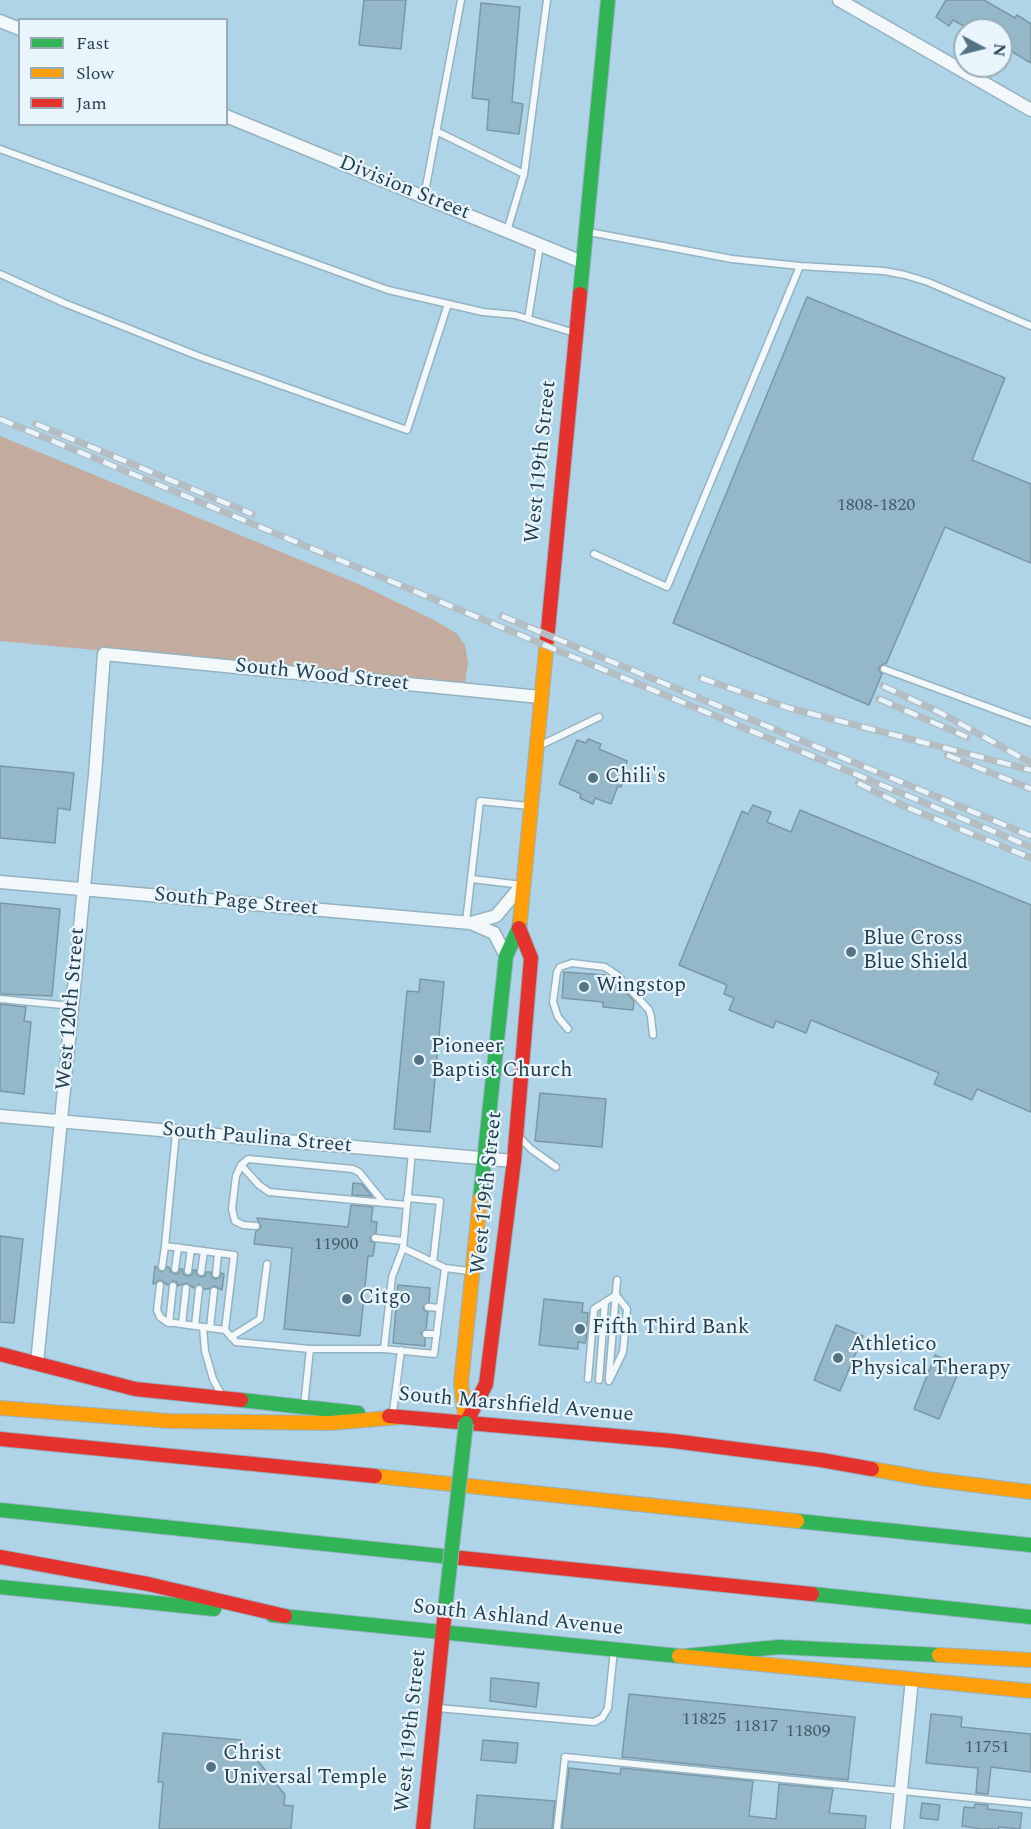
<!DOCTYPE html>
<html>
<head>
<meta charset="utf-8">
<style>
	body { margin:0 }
	#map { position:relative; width:1031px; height:1829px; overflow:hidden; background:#afd4e7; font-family:Spectral,serif }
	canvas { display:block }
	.legend { position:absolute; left:18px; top:18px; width:210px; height:108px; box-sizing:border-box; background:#e8f5fc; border:2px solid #99acb6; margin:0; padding:8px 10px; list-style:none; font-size:18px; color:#233f4d }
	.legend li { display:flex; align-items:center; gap:12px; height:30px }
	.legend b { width:30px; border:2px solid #99acb6 }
	.north { position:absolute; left:953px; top:18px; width:60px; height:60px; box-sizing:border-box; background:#e8f5fc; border:2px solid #99acb6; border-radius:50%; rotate:97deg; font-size:16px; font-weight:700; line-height:24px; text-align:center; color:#233f4d }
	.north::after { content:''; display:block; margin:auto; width:21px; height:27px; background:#547383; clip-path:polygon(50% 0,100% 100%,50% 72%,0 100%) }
</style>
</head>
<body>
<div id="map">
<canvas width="1031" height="1829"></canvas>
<ul class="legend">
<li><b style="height:8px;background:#30b455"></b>Fast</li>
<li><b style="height:8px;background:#ff9f0a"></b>Slow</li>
<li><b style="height:8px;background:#e5322d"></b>Jam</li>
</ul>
<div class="north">N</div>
</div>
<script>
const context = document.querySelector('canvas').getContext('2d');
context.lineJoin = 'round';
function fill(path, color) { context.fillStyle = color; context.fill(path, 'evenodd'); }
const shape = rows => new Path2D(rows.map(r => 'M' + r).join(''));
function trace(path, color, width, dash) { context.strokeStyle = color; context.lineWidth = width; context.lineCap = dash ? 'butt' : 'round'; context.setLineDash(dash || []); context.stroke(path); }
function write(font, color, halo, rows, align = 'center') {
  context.font = font + ' Spectral,serif'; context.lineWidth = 4.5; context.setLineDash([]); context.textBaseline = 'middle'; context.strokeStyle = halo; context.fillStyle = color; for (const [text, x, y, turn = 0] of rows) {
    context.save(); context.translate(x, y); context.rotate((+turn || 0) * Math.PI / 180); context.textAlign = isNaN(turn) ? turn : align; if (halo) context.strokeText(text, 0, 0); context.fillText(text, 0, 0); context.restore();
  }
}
const green = shape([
	[0,436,361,585,434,620,456,633,465,645,468,662,465,685,0,641]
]);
const building = shape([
	[364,0,406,0,401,49,359,45,364,0],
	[946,0,984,0,1015,18,1017,15,1031,24,1031,63,1001,45,1001,30,971,30,953,20,949,26,936,17,946,0],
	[481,3,520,7,512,102,523,104,519,134,487,130,489,100,472,98,481,3],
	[807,297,1005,378,972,460,1031,484,1031,563,945,527,886,664,883,664,879,667,879,670,882,674,869,705,673,623,807,297],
	[588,739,601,744,599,749,627,761,624,770,627,771,621,787,618,786,611,804,595,798,593,804,580,798,581,794,559,784,577,740,586,743,588,739],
	[0,766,74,773,70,810,58,808,55,843,0,838,0,766],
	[753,805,771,812,767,822,791,832,800,810,1031,905,1031,1112,977,1089,972,1100,934,1084,939,1073,811,1020,806,1033,776,1021,773,1028,729,1010,734,998,724,994,727,985,679,965,742,811,748,814,753,805],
	[0,903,60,909,52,996,0,994,0,903],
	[564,972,606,975,605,983,618,984,634,1001,633,1010,603,1007,603,1002,562,998,564,972],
	[420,979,444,982,430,1132,394,1129,407,991,419,992,420,979],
	[0,1004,26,1007,24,1021,31,1022,24,1094,0,1091,0,1004],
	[540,1093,606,1099,602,1147,535,1141,540,1093],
	[353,1183,362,1184,372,1196,352,1195,353,1183],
	[351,1205,373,1207,371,1221,377,1222,376,1233,370,1237,370,1241,375,1243,373,1256,368,1256,360,1336,284,1329,292,1248,254,1244,256,1231,261,1227,257,1218,348,1227,351,1205],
	[0,1236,23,1239,14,1323,0,1322,0,1236],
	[155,1266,162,1272,167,1267,170,1268,170,1271,175,1274,179,1273,180,1269,183,1269,183,1274,188,1276,192,1275,193,1270,196,1270,196,1274,201,1277,205,1276,206,1272,211,1272,212,1277,215,1279,220,1277,221,1273,224,1274,222,1290,214,1286,209,1289,204,1289,199,1284,194,1288,186,1283,178,1286,177,1282,173,1281,168,1285,160,1280,153,1284,155,1266],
	[398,1285,430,1288,429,1302,423,1306,424,1310,428,1312,426,1329,421,1333,425,1339,425,1346,393,1343,398,1285],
	[544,1299,583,1303,582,1312,588,1313,586,1340,585,1343,578,1342,578,1349,539,1345,544,1299],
	[836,1325,863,1336,840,1391,814,1380,836,1325],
	[935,1355,961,1366,939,1419,914,1409,935,1355],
	[491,1678,539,1683,536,1707,490,1701,491,1678],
	[629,1694,855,1717,848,1780,622,1757,629,1694],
	[931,1714,962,1717,961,1727,1031,1734,1031,1772,991,1767,988,1794,976,1793,978,1768,926,1763,931,1714],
	[163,1733,241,1740,240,1751,251,1752,285,1795,284,1805,293,1806,291,1829,159,1829,163,1782,158,1782,163,1733],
	[483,1740,518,1743,516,1763,481,1760,483,1740],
	[569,1768,620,1774,621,1768,753,1781,749,1816,776,1819,779,1784,833,1789,829,1813,866,1816,865,1829,562,1829,569,1768],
	[477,1795,555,1801,552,1829,474,1829,477,1795],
	[922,1803,940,1805,938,1820,920,1818,922,1803],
	[975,1804,988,1805,987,1809,1022,1813,1020,1829,999,1827,998,1829,982,1829,962,1826,964,1807,974,1808,975,1804]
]);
const lane = shape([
	[436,131,524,174],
	[0,149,388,290,483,312,515,315,575,333],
	[424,197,461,0],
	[507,231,524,174,547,0],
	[589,232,732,259,800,266,884,271,905,275,928,282,1031,326],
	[0,274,64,303,198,356,407,430,448,304],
	[528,319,540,245],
	[594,554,667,587,800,266],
	[884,669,1031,723],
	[541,745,599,717],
	[472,879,522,885],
	[466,922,480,801,529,806],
	[0,999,72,1006],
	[568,1029,558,1017,553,1002,557,972,560,967,572,963,605,967,618,976,649,1010,651,1017,653,1035],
	[176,1132,165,1246,234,1255,225,1330,236,1342,310,1349,384,1349,434,1354,445,1268,469,1271],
	[519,1137,531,1149,556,1167],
	[241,1165,259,1185,269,1192,407,1205],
	[407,1198,440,1201,433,1262],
	[256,1226,243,1225,235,1221,232,1209,236,1176,241,1165,248,1159,353,1169,359,1172,384,1203],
	[375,1238,403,1241],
	[403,1248,445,1268],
	[162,1267,165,1246],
	[175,1269,178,1247],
	[188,1271,191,1249],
	[201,1272,204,1251],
	[216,1274,218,1253],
	[160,1285,157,1310,160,1317,167,1322,225,1330],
	[428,1307,440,1308],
	[169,1323,173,1286],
	[182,1324,186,1288],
	[195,1326,199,1289],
	[203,1327,205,1351,213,1379,221,1394],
	[210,1328,214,1291],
	[426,1334,437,1334],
	[231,1337,260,1319,267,1264],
	[384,1349,392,1277,403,1248,412,1152],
	[609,1377,617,1280],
	[588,1379,594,1309,616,1295,627,1309,623,1352,609,1381],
	[599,1380,605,1302],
	[304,1406,310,1349],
	[393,1412,401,1350],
	[438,1708,594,1722,602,1718,608,1708,614,1650],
	[557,1829,565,1757,1031,1804]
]);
const street = shape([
	[839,0,1031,110],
	[0,21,20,29],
	[226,116,582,262],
	[0,882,471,923,494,933,506,956],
	[471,923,496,916,522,885],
	[0,1116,514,1161],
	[37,1363,95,775,104,654,540,697],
	[897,1829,912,1679]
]);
const fast = shape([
	[580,294,608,0],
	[480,1199,506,956,519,928,520,921],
	[241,1400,358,1413],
	[0,1510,461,1558],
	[797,1521,1031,1545],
	[0,1587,214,1609],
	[812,1594,1031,1617],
	[272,1615,679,1656],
	[685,1656,779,1647,939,1655]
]);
const slow = shape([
	[520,921,547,640],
	[0,1408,169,1421,330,1423,401,1417],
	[466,1423,461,1383,480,1199],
	[872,1469,928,1479,1031,1492],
	[375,1476,797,1521],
	[939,1655,1031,1660],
	[679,1656,1031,1691]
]);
const jam = shape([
	[547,640,580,294],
	[0,1354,135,1389,241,1400],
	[389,1416,673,1441,821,1460,872,1469],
	[466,1423,486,1384,514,1161,531,958,519,928],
	[0,1439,375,1476],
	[0,1557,148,1584,285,1616],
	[461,1558,812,1594],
	[423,1829,446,1600]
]);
const rail = shape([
	[0,419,1031,847],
	[36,424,252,514],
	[502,616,1031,836],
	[701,678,789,708,1031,770],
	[883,686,941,713,1031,763],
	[879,699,967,737],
	[947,755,1031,789],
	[858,783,904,806,1031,858]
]);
const fastBridge = shape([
	[446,1600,466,1423]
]);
const markers = [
	[593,778,6,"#547383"],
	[851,952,6,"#547383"],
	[584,987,6,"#547383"],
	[419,1060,6,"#547383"],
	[347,1299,6,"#547383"],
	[580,1329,6,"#547383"],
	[838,1358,6,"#547383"],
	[211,1767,6,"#547383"]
];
const numberNames = [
	["1808-1820",876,506],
	["11900",336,1245],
	["11825",704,1720],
	["11817",756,1727],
	["11809",808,1732],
	["11751",987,1748]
];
const streetNames = [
	["Division Street",404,189,22],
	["West 119th Street",542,462,-84],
	["South Wood Street",322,676,6],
	["South Page Street",236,903,5],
	["West 120th Street",72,1009,-85],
	["South Paulina Street",257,1139,5],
	["West 119th Street",488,1193,-84],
	["South Marshfield Avenue",516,1406,5],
	["South Ashland Avenue",518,1619,6],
	["West 119th Street",412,1731,-84]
];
const poiNames = [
	["Chili's",605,778],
	["Blue Cross",863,940],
	["Blue Shield",863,964],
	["Wingstop",596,987],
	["Pioneer",431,1048],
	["Baptist Church",431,1072],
	["Citgo",359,1299],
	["Fifth Third Bank",592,1329],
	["Athletico",850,1346],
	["Physical Therapy",850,1370],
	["Christ",223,1755],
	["Universal Temple",223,1779]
];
fill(green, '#c3ac9e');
fill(building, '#95b8c9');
trace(building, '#7997a6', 1.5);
trace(lane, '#95b2c0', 9);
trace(street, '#95b2c0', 15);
trace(fast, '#95b2c0', 16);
trace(slow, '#95b2c0', 16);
trace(jam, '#95b2c0', 16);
trace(lane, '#f3f9fb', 6);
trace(street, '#f3f9fb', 12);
trace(fast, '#30b455', 14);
trace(slow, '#ff9f0a', 14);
trace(jam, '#e5322d', 14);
trace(rail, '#b3bdc2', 7);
trace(rail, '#e8f5fc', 4.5, [14]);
trace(fastBridge, '#95b2c0', 16, []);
trace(fastBridge, '#30b455', 14);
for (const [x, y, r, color] of markers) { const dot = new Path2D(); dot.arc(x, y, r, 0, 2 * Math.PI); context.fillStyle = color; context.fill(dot); trace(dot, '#e8f5fc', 2); }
write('18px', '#405d6c', null, numberNames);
write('21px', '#233f4d', '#e8f5fc', streetNames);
write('21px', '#233f4d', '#e8f5fc', poiNames, 'left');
</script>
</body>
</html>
